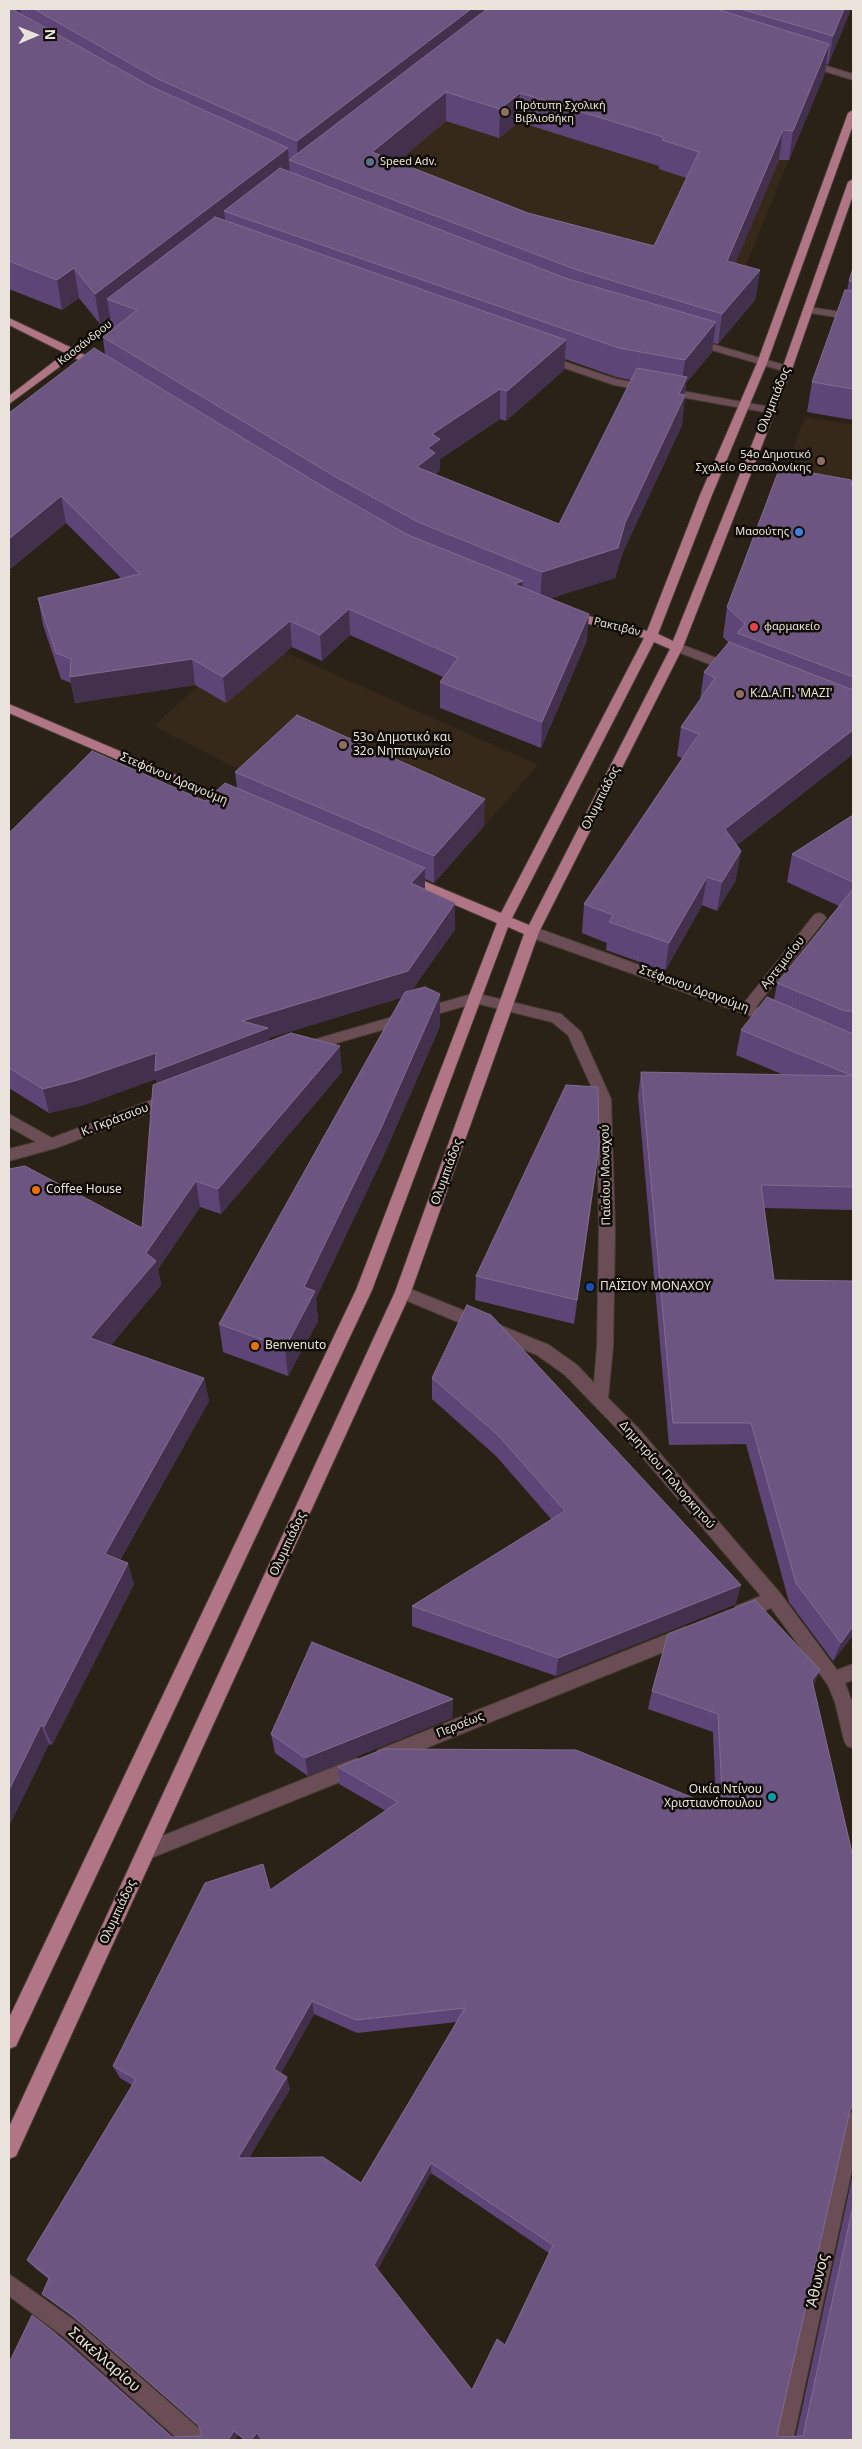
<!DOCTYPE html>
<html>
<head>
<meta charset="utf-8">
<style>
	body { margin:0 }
	#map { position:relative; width:862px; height:2449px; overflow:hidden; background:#2b2217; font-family:"Noto Sans",sans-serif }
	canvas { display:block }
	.frame { position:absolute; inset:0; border:10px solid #e9e3db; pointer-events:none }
	.north { position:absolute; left:10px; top:10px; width:50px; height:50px; -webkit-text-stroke:4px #100c07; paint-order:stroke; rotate:89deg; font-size:14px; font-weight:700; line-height:20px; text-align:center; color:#e9e3db }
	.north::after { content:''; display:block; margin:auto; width:18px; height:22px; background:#e9e3db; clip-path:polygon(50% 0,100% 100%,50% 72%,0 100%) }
</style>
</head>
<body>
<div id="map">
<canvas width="862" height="2449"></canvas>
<div class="frame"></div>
<div class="north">N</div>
</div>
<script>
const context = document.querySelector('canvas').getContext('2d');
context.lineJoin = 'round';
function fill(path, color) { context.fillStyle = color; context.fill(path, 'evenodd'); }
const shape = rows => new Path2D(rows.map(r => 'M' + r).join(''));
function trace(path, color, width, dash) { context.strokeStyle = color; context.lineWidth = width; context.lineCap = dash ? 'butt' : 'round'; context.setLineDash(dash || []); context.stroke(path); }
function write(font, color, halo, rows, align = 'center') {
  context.font = font + ' "Noto Sans",sans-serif'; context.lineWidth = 5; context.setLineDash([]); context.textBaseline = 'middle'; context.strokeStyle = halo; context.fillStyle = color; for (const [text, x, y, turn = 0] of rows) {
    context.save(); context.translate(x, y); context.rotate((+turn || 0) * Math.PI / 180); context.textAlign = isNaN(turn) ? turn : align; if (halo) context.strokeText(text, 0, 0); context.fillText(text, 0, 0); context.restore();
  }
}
const built = shape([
	[507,75,823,77,735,291,368,180],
	[805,417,853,425,853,513,775,497],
	[251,637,538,765,449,866,259,780,154,726]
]);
const minor = shape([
	[807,60,853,74,853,80,804,65,804,61,807,60],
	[809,307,853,314,853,320,805,312,805,308,809,307],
	[695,339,791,367,792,369,787,372,691,344,691,340,695,339],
	[545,355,616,379,770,407,775,410,770,413,614,385,541,360,540,358,545,355],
	[677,643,735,665,737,668,731,672,727,671,673,650,671,647,673,644,677,643],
	[819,913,824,915,826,918,824,921,756,1007,778,1015,780,1019,778,1023,773,1024,527,936,525,932,527,928,537,928,744,1003,814,915,819,913],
	[475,993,561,1014,581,1032,611,1099,615,1230,613,1347,608,1398,638,1428,780,1593,837,1670,853,1664,853,1680,845,1683,853,1704,853,1748,847,1746,844,1740,835,1702,828,1685,771,1608,742,1620,736,1618,733,1612,736,1606,761,1596,626,1438,565,1375,537,1355,398,1297,395,1292,398,1287,403,1286,549,1345,577,1365,594,1383,597,1347,599,1230,597,1099,568,1035,552,1022,475,1003,306,1052,301,1051,299,1047,301,1043,306,1042,475,993],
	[170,1093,175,1095,177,1099,175,1103,56,1148,9,1161,9,1149,36,1142,9,1127,9,1114,52,1138,170,1093],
	[685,1627,691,1629,694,1635,691,1641,384,1765,378,1762,375,1756,378,1750,685,1627],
	[356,1758,362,1761,365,1767,362,1773,146,1860,140,1857,137,1851,140,1845,356,1758],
	[853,2112,853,2165,793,2440,771,2440,843,2122,846,2115,853,2112],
	[9,2274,78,2323,203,2432,206,2440,179,2440,64,2337,9,2296,9,2274]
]);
const major = shape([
	[853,110,853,125,767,363,712,495,658,634,673,641,782,369,848,182,853,179,853,195,792,369,683,647,539,932,411,1292,16,2156,9,2159,9,2127,395,1292,524,934,508,927,372,1290,16,2046,9,2049,9,2018,356,1290,497,923,402,882,400,879,407,874,412,876,501,913,644,638,565,618,563,615,569,611,647,631,700,495,757,363,848,113,853,110],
	[654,642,670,649,529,925,512,918,654,642],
	[126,308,130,309,130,313,79,352,103,365,103,369,95,369,73,357,9,404,9,396,65,353,9,325,9,318,72,348,126,308],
	[9,704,235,800,236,803,230,807,225,806,9,713,9,704]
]);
const wall = shape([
	[9,9,851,9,828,65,826,64,825,73,789,160,779,160,735,263,760,270,755,300,718,344,713,343,712,352,686,383,682,425,622,554,615,578,550,598,587,640,541,748,440,708,440,682,443,677,350,635,322,661,292,647,226,703,195,685,75,703,71,683,61,679,43,625,38,598,121,578,66,523,9,570,9,413,105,355,103,337,113,329,112,329,110,316,100,324,79,298,62,310,9,289],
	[446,121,499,138,519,122,659,166,659,169,686,178,654,246,528,213,397,162],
	[565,359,616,377,631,380,559,524,435,474,440,470,440,459,500,419,506,421,564,370],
	[853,268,853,420,807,412,812,382,847,290,849,281],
	[852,487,853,487,853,754,737,845,736,880,717,911,702,905,665,971,606,950,607,943,582,933,584,904,682,758,677,756,681,727,700,700,704,672,729,643,723,637,727,607],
	[235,772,484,826,434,883,425,879,425,890,455,903,455,929,412,990,440,1026,383,1157,316,1298,318,1321,288,1376,223,1352,219,1324,402,997,269,1038,269,1041,342,1072,221,1214,200,1207,158,1269,161,1285,111,1345,204,1378,209,1401,120,1560,134,1584,52,1745,49,1744,9,1826,9,1169,142,1228,157,1084,156,1079,84,1105,49,1113,9,1088,9,833,205,801,237,788],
	[853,815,853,1210,764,1208,774,1280,853,1281,853,1635,833,1661,789,1602,746,1444,669,1445,638,1096,641,1072,784,1075,736,1055,741,1030,774,1000,777,983,839,906,787,882,792,854],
	[596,1171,574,1324,475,1300,476,1276],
	[432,1378,736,1604,556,1676,412,1626,412,1606,552,1520,496,1456,432,1399],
	[820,1670,813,1686,853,1857,853,2110,850,2112,777,2435,779,2437,796,2436,853,2173,853,2440,261,2438,259,2440,244,2440,238,2435,235,2440,9,2440,63,2338,173,2437,202,2436,199,2426,79,2322,51,2301,42,2294,49,2279,36,2269,27,2260,132,2085,120,2078,113,2066,270,1890,386,1811,339,1784,338,1767,716,1807,713,1732,648,1709,652,1691],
	[314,2014,357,2033,457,2022,361,2183,249,2158,290,2089,281,2073],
	[431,2173,549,2253,505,2345,472,2390,377,2270],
	[453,1699,452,1718,308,1776,275,1753,271,1734]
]);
const shadedWall = shape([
	[9,9,20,9,21,20],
	[471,9,508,9,298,164,297,141],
	[844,9,851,9,828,65,833,36],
	[829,44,825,73,789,160,793,131],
	[446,92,446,121,373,182,372,152],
	[520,93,519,122,499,138,500,109],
	[783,130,779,160,724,291,727,261],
	[288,148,290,178,224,211,226,227,107,299,110,316,100,324,95,294],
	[74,268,79,298,62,310,57,280],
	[760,270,755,300,718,344,722,314],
	[716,322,712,352,686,383,682,425,622,554,615,578,540,602,542,572,625,523,681,389,685,360],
	[566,340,564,370,506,421,507,391],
	[500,389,500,419,440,459,440,470,435,473,435,483,417,467,428,448,432,434],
	[61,496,66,523,9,570,9,539],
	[523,581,522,607,514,584],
	[349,609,350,635,322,661,320,635],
	[589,614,587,640,541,748,542,722],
	[290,621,292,647,226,703,223,677],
	[192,659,195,685,75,703,70,677],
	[853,730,853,754,720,858,725,829],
	[485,799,484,826,434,883,434,856],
	[741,851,736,880,717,911,722,882],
	[425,868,425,893,411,883],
	[707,877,702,905,665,971,669,943],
	[455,903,455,929,408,996,269,1038,270,1053,159,1095,156,1079,84,1105,49,1113,43,1089,242,1021],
	[440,994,440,1026,383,1157,316,1298,318,1321,288,1376,285,1348,304,1287],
	[340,1046,342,1072,221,1214,218,1189],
	[599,1146,596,1171,574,1324,577,1300],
	[196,1181,200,1207,158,1269,161,1285,97,1362,90,1338,146,1253],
	[204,1378,209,1401,111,1575,105,1554],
	[128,1563,134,1584,52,1745,44,1727],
	[741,1585,736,1604,556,1676,558,1658],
	[853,1626,853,1635,833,1661,841,1643],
	[820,1670,812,1688,812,1680],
	[453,1699,452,1718,308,1776,305,1758],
	[41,1725,49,1744,9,1826,9,1790],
	[312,2001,314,2014,277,2081,274,2069],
	[287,2077,290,2089,242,2169,238,2158],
	[853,2103,853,2110,845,2113],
	[431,2163,431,2173,375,2274,374,2265],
	[54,2332,63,2338,176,2440,172,2437],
	[234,2431,238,2435,235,2440,228,2440],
	[257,2433,261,2438,259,2440,251,2440]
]);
const building = shape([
	[9,9,12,9,150,86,288,148,95,294,74,268,57,280,9,261,9,9],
	[34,9,471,9,297,141,158,79,34,9],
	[487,9,716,9,829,44,793,131,783,130,727,261,760,270,722,314,577,270,289,160,487,9],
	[446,92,500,109,520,93,663,137,662,140,699,152,654,246,528,213,372,152,446,92],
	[741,9,844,9,833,36,741,9],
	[280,168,568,279,716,322,685,360,619,348,224,211,280,168],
	[215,217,566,340,507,391,500,389,432,434,440,439,428,448,435,453,417,467,559,524,637,368,687,377,679,394,685,395,625,523,618,548,542,572,418,522,334,476,103,337,137,310,107,299,215,217],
	[853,268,853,282,849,281,853,268],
	[845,290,853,291,853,389,812,382,845,290],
	[94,348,324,487,408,535,523,581,514,584,589,614,542,722,440,682,458,658,349,609,320,635,290,621,223,677,192,659,70,677,71,659,56,653,38,598,140,574,61,496,9,539,9,413,94,348],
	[780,467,851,480,852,487,853,487,853,677,737,633,745,624,727,607,780,467],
	[729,642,853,690,853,730,725,829,741,851,722,882,707,877,669,943,609,922,613,915,584,904,699,734,681,727,715,678,704,672,729,642],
	[297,715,485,799,434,856,235,772,297,715],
	[92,751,205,801,225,783,425,868,411,883,455,903,408,971,242,1021,268,1028,155,1071,156,1053,78,1080,43,1089,9,1068,9,833,92,751],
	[853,815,853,882,792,854,853,815],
	[853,889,853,1011,845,1011,777,983,853,889],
	[425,987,440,994,382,1126,304,1287,315,1291,285,1348,219,1324,405,992,425,987],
	[767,997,853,1034,853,1187,761,1185,774,1280,853,1281,853,1626,841,1643,796,1583,751,1423,673,1423,641,1072,853,1076,741,1030,767,997],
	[291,1033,340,1046,218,1189,196,1181,146,1253,156,1261,90,1338,204,1378,105,1554,128,1563,44,1727,41,1725,9,1790,9,1169,25,1166,142,1228,153,1085,291,1033],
	[566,1085,598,1087,599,1146,577,1300,476,1276,566,1085],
	[467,1305,491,1315,741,1585,558,1658,412,1606,565,1511,498,1435,432,1378,467,1305],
	[755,1600,820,1670,812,1680,853,1857,853,2104,850,2110,777,2435,779,2437,803,2436,853,2206,853,2440,262,2440,257,2433,251,2440,245,2440,234,2431,228,2440,9,2440,9,2363,32,2315,54,2332,172,2437,202,2436,199,2426,71,2314,42,2294,49,2278,27,2260,136,2079,113,2066,205,1883,263,1864,270,1890,398,1802,338,1767,384,1749,576,1750,723,1810,718,1714,652,1691,668,1634,755,1600],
	[312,2001,356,2020,465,2008,361,2183,323,2157,238,2158,287,2077,274,2069,312,2001],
	[431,2163,553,2245,505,2345,497,2339,472,2390,374,2265,431,2163],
	[312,1642,453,1699,305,1758,271,1734,312,1642]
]);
const markers = [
	[505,112,5,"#8d6e63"],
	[370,162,5,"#5c6f8a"],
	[821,461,5,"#8d6e63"],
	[799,532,5,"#3f7fe0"],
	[754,627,5,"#e0444e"],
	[740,694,5,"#8d6e63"],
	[343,745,5,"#8d6e63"],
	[36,1190,5,"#e8710a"],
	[590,1287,5,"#1a4fb4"],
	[255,1346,5,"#e8710a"],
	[772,1797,5,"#0f9aa8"]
];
const farPoinames = [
	["Πρότυπη Σχολική",515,106],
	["Βιβλιοθήκη",515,119],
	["Speed Adv.",380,162],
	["54ο Δημοτικό",811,455,"right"],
	["Σχολείο Θεσσαλονίκης",811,468,"right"],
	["Μασούτης",789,532,"right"],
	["φαρμακείο",764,627]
];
const farStreetnames = [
	["Κασσάνδρου",85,343,-38],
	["Ρακτιβάν",617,627,14]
];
const streetNames = [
	["Ολυμπιάδος",774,400,-68],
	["Στεφάνου Δραγούμη",174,779,23],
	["Ολυμπιάδος",601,798,-63],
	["Αρτεμισίου",783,963,-52],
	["Στέφανου Δραγούμη",694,989,20],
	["Κ. Γκράτσιου",115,1120,-21],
	["Ολυμπιάδος",447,1172,-70],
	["Παϊσίου Μοναχού",606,1175,-91],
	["Δημητρίου Πολιορκητού",667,1475,49],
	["Ολυμπιάδος",288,1544,-65],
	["Περσέως",460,1725,-22],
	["Ολυμπιάδος",118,1912,-65]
];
const poiNames = [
	["Κ.Δ.Α.Π. 'ΜΑΖΙ'",750,694],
	["53ο Δημοτικό και",353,738],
	["32ο Νηπιαγωγείο",353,752],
	["Coffee House",46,1190],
	["ΠΑΪΣΙΟΥ ΜΟΝΑΧΟΥ",600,1287],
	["Benvenuto",265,1346],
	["Οικία Ντίνου",762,1790,"right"],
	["Χριστιανόπουλου",762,1804,"right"]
];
const nearStreetnames = [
	["Άθωνος",818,2281,-77],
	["Σακελλαρίου",104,2360,41]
];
fill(built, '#372919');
trace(minor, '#463d32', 2);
trace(major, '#463d32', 2);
fill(minor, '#6b4e55');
fill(major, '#b17685');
fill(wall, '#5e4577');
fill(shadedWall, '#43304c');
fill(building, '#6c5681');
trace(building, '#806c8f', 1);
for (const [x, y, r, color] of markers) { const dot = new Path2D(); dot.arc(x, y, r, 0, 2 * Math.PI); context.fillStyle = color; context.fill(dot); trace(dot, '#100c07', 2); }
write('11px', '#e9e3db', '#100c07', farPoinames, 'left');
write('11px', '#e9e3db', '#100c07', farStreetnames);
write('12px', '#e9e3db', '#100c07', streetNames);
write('12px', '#e9e3db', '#100c07', poiNames, 'left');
write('15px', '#e9e3db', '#100c07', nearStreetnames);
</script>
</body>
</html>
